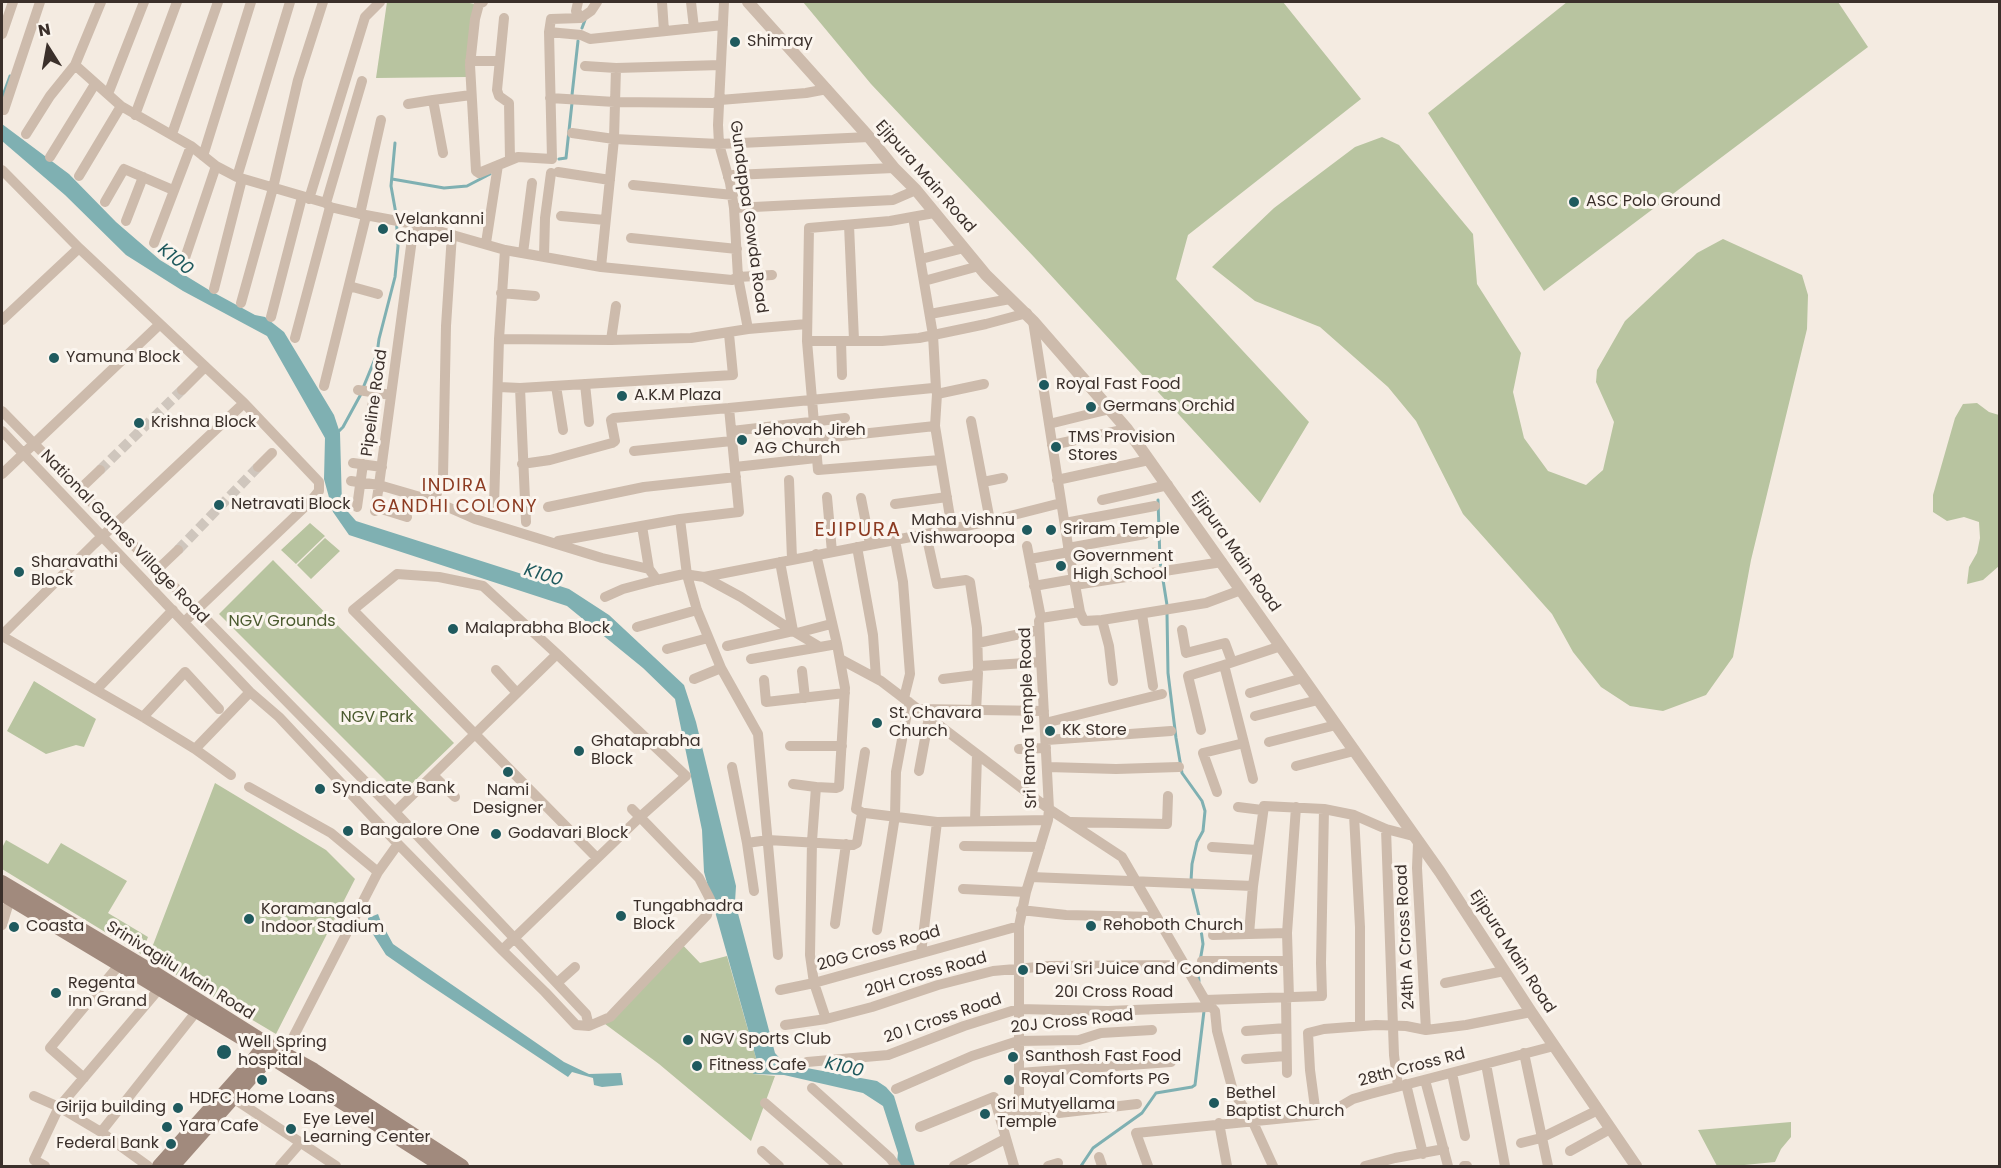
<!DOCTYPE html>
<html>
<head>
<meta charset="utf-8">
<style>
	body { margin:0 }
	#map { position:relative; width:2001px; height:1168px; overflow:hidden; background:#f4ebe1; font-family:Poppins,sans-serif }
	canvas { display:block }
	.frame { position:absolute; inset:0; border:3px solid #3b302b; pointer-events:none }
	.north { position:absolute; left:18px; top:18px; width:60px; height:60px; -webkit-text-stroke:4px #fbf5ee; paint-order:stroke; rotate:349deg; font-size:16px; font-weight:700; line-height:24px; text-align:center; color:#3b302b }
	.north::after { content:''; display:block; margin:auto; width:21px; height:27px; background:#3b302b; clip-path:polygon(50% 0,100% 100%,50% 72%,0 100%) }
</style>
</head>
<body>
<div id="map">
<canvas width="2001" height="1168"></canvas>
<div class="frame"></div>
<div class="north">N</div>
</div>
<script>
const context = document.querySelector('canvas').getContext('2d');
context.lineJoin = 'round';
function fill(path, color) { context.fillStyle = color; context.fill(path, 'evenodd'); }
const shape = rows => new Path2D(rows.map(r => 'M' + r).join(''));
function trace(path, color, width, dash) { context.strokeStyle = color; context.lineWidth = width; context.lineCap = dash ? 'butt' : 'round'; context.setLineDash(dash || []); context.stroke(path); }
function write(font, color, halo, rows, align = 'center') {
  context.font = font + ' Poppins,sans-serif'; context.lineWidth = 6; context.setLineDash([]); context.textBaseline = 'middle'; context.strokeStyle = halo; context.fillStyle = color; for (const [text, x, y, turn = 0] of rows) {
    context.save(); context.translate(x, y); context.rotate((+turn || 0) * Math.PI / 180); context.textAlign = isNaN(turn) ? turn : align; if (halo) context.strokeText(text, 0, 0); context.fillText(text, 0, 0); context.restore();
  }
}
const green = shape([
	[387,2,464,2,475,4,467,77,376,78],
	[803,2,1283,2,1361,99,1188,235,1176,279,1309,422,1260,503,1034,257,871,84],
	[1567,2,1838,2,1868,47,1544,291,1428,113],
	[1382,137,1399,145,1473,234,1477,284,1521,353,1513,392,1524,438,1548,471,1586,485,1603,470,1614,422,1596,382,1597,370,1625,321,1697,253,1723,239,1802,275,1808,295,1807,329,1751,560,1733,657,1706,695,1663,711,1630,706,1601,687,1573,652,1552,614,1463,514,1416,421,1388,387,1320,327,1255,301,1212,267,1274,208,1355,147],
	[1977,403,1989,412,1999,415,1999,566,1983,580,1967,584,1969,567,1977,553,1980,538,1979,522,1964,517,1947,521,1933,512,1933,495,1955,418,1963,404],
	[310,523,325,536,296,564,281,550],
	[325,538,340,551,311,579,297,565],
	[273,560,454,743,400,795,219,614],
	[34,681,96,719,84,747,76,745,46,754,7,731],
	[215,783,326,850,355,879,276,1034,148,958],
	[6,840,48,864,61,843,127,881,108,913,148,937,141,954,2,869,2,848],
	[677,939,700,963,727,956,756,1058,753,1074,775,1076,751,1141,659,1064,601,1021],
	[1791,1122,1791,1137,1781,1149,1775,1162,1734,1166,1717,1166,1698,1130]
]);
const water = shape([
	[2,124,69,174,116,222,160,260,209,290,255,315,265,317,284,332,334,415,340,433,342,505,356,521,569,589,609,615,684,685,696,722,736,886,735,902,775,1053,785,1064,877,1081,886,1087,894,1096,915,1166,899,1166,897,1162,898,1153,883,1106,863,1093,784,1075,753,1074,756,1058,704,872,702,830,675,699,643,668,567,606,349,535,333,512,324,479,325,438,267,336,183,291,126,255,65,195,2,141],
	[378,914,381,922,393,944,564,1062,589,1074,621,1073,623,1085,602,1087,594,1085,593,1078,572,1072,568,1077,422,980,386,955,369,928,368,918]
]);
const stream = shape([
	[582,28,585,20],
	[572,95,578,41],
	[2,98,10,76],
	[559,159,566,158,572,103],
	[392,179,444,188,467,186,490,174],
	[363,388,377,354,379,339,395,277,398,246,396,214,391,186,395,143],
	[338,432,343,427,361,394],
	[1158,500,1160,561,1167,605],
	[1167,614,1168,673,1176,738,1182,773,1202,801,1205,811,1203,831,1197,842,1192,864,1191,881],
	[1192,887,1199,916,1203,944,1198,973,1199,981],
	[1081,1166,1093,1148,1142,1113,1156,1093,1192,1087,1195,1085,1204,1011]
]);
const minorTunnel = shape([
	[100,470,182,390],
	[178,550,258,467]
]);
const minor = shape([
	[483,2,479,4,475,19,470,65,476,171,479,173,518,157,552,159,549,32,551,19,581,18,591,11,597,2],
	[578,2,576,11,581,18],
	[662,2,664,31],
	[691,2,694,28],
	[724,2,718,125,719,144,730,183,734,208,738,277,748,329],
	[504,18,497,90,499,96,509,103,510,160],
	[549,32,581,35,590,39,723,25],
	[2,34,13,2],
	[470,61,499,61],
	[75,65,121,106,191,146,216,166,237,177,326,203,330,207,360,214,414,224,505,250,601,267,732,280,738,277,772,275],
	[585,66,616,68,721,65],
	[108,94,144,2],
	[550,98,615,102,714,103,720,100,806,93,827,89],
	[433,100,471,95],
	[408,104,433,100,443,153],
	[4,110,40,2],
	[135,115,177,2],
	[572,133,614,139,719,144,869,137],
	[26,134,50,96,75,65,101,2],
	[172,134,218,2],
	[203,156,251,2],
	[50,157,95,84],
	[2,170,79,248],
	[558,172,610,180],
	[79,176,121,106],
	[237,177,290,2],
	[728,177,733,175,894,168],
	[633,185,733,195],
	[309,199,365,17,380,2],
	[105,202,124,169,173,190],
	[326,203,362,81],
	[734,208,893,200,916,190],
	[934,213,890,221,809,228,807,341,818,470,940,460],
	[360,214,381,120],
	[561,216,605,220],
	[913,217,933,335,936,389],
	[126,221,143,177],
	[414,224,379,485,434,501,475,519,602,558,649,569,657,580,684,574,704,577,741,597,793,631,820,647,837,644],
	[849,225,854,340],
	[631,238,737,249],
	[154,243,191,146],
	[486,243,498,165],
	[523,253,532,183],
	[544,256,545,218,551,173],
	[921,259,964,248],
	[184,261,216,166],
	[601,267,614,139,616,68],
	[924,281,979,266],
	[349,286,378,294],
	[214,289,242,179],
	[501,293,535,296],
	[241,303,273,188,298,80,323,2],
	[930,314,1010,299],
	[271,317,302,197],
	[2,320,79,248,244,403,319,482,319,491,310,502,184,622],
	[295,338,330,207],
	[499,339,611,340,691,338,748,329,807,324],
	[611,340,616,306],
	[807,341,882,341,919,338,986,324,1027,313],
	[841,341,842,375],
	[585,384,589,422],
	[324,386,366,216],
	[556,386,563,430],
	[499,387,520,388,733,375,729,334],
	[520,388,526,522],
	[182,390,205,367],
	[358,390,391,395],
	[937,394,984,384],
	[729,408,933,388,936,389,937,394,935,426],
	[2,411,395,812,586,1014,589,1026],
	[371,411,375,394],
	[971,421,990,521],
	[1049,424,1110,409],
	[2,431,250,692,279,717,398,844,502,950,545,992,576,1025,589,1026,610,1017,707,915,710,899,699,878,640,817,502,950],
	[732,431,845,418],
	[814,439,935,426,952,529],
	[1052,445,1127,429],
	[634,451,732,441],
	[353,463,382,467],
	[522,464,550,460,612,443,615,441,611,420,614,418,729,408,739,512,680,519,558,541],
	[258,467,272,453],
	[735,467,816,458],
	[2,474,159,325],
	[789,480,792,559],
	[1057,480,1149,460],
	[351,481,379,485,375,511],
	[983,482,1003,478],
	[79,490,100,470],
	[827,497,832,552],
	[861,498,870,544],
	[1102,500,1168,485],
	[434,501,443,477,446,326,452,234],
	[895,504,947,497],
	[494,506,499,339,505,250],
	[357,507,363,464],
	[375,507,407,517],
	[548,507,644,487,736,477],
	[680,519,687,575,697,610,721,668,758,734,778,955],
	[1065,523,1155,506],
	[642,526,649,569],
	[926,534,937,584,966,580,970,582,977,628,978,667],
	[895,540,903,582,910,674,904,698],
	[1027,546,1041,618],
	[857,547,873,635,876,678],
	[1068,548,1145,534],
	[816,554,837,644,845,688,839,787,836,788,816,787,812,841,810,955,814,983,1019,926],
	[1030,559,1069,552],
	[157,570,178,550],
	[704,577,926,534,990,521,1061,503],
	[1075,585,1222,562],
	[1034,586,1074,579],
	[605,597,623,589,657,580],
	[1080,612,1084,621,1102,620],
	[1142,614,1153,686],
	[637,627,697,610],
	[1182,630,1186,653,1225,643,1232,662],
	[797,633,831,624],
	[2,635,94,544,244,403],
	[2,636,143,717,195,749,231,775],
	[978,643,1039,630],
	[727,646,793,631,780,562],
	[667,649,708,638],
	[557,654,483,586,439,577,397,574,353,610,597,858],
	[751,659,820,647],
	[840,659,881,681,1049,809,1122,857,1205,1000,1215,1011,1217,1031,1233,1091,1252,1120,1273,1166],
	[496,670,517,693],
	[802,671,805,698],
	[694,679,721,668],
	[943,679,975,675,980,666,1040,662],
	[764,680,766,702,845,693],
	[1113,681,1109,646,1102,620,1206,603,1241,590],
	[96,690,173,610],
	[1250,693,1303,678],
	[919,709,1044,711],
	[976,711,978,673],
	[1255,716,1318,700],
	[143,717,185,672,219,709],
	[1045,723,1162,694],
	[1201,730,1188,676,1224,665],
	[1047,740,1171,731],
	[1269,742,1336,725],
	[1244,743,1253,779],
	[790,746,842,746],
	[195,749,250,692],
	[1019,749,1046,748],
	[1296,766,1354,751],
	[732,767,747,843,754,891],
	[1048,767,1116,769,1179,767],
	[919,771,929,717],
	[433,775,455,797],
	[793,784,816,787],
	[249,787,331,833,378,872],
	[1217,792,1203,753,1244,743,1224,665,1281,646],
	[1238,807,1262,810],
	[395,812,557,654,686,776,640,817,632,809],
	[863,813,856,809,865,752],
	[1354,815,1360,927,1360,1026],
	[975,821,977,755],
	[1071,822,1167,824,1168,796],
	[1386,829,1394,1055,1398,1086],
	[747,843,768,840,853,845,857,843,862,813,865,813,937,822,1048,820],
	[1418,843,1417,868,1426,1030],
	[964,846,1040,847],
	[1212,847,1257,850],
	[1031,877,1253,886],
	[963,889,1026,892],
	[1021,910,1066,915,1156,917],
	[835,924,846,844],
	[2,925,10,899],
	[877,930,895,816,896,772,909,702],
	[1287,933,1249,934,1253,886,1264,806,1324,809,1354,815,1386,829,1413,836],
	[1213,935,1249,934],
	[921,953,937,822],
	[1202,961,1288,961],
	[557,983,575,967],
	[1445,983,1504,971],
	[780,990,814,983,826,1019],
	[1286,998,1287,1073],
	[1289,998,1287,933,1296,807],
	[1205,1000,1322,996,1321,963,1324,809],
	[785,1025,826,1019,872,1007,938,985,993,971,1049,966,1185,965],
	[1246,1031,1286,1028],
	[1524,1053,1548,1166],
	[282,1059,378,872,398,844],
	[1246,1059,1286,1056],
	[807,1062,888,1055,964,1026,1018,1009,1108,1011,1209,1007],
	[1486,1064,1505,1166],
	[1019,1073,1171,1062],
	[1452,1073,1465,1136],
	[84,1078,50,1048,120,964],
	[1425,1080,1448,1166],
	[1406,1084,1423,1154],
	[812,1088,890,1158,896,1166],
	[896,1089,972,1056,1018,1041,1079,1040,1101,1033,1152,1030],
	[34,1096,59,1107,101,1132,148,1166],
	[233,1098,336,1166],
	[765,1103,838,1166],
	[1019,1111,1019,926,1026,892,1048,820,1049,809,1039,621,1041,618,1080,612,1069,552,1033,321],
	[999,1114,1019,1111,1059,1113,1137,1104],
	[1316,1115,1310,1070,1308,1033,1324,1029,1376,1025,1406,1026,1426,1030,1466,1025,1531,1012],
	[1219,1123,1227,1166],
	[920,1127,994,1097,1014,1166],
	[101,1132,196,1012],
	[1521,1143,1541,1138,1598,1110],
	[762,1151,779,1166],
	[1570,1151,1610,1129],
	[1099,1157,1102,1166],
	[45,1166,34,1160,59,1107,159,989],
	[280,1166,301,1142],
	[954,1166,1005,1139],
	[1048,1166,1058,1163],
	[1148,1166,1136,1133,1316,1115,1336,1109,1353,1099,1370,1094,1554,1046],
	[1365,1166,1395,1158,1444,1149],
	[1464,1166,1467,1166]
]);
const tertiary = shape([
	[748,2,869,137,894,168,916,190,986,275,1033,321,1127,429,1440,872,1531,1012,1636,1166]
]);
const secondary = shape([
	[2,882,150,970,274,1048,314,1070,462,1166],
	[2,894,243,1039],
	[269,1056,442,1166],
	[159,1166,250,1064,266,1043],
	[173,1166,264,1063,273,1050]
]);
const markers = [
	[735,42,6,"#1f5a5e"],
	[1574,202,6,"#1f5a5e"],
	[383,229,6,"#1f5a5e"],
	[54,358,6,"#1f5a5e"],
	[1044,385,6,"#1f5a5e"],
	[622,396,6,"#1f5a5e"],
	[1091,407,6,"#1f5a5e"],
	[139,423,6,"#1f5a5e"],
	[742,440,6,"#1f5a5e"],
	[1056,447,6,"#1f5a5e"],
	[219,505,6,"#1f5a5e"],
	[1027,530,6,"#1f5a5e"],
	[1051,530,6,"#1f5a5e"],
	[1061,566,6,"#1f5a5e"],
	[19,572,6,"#1f5a5e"],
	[453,629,6,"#1f5a5e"],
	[877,723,6,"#1f5a5e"],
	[1050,731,6,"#1f5a5e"],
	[579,751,6,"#1f5a5e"],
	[508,772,6,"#1f5a5e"],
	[320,789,6,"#1f5a5e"],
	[348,831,6,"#1f5a5e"],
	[496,834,6,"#1f5a5e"],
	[621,916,6,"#1f5a5e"],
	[249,919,6,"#1f5a5e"],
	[1091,926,6,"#1f5a5e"],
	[14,927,6,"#1f5a5e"],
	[1023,970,6,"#1f5a5e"],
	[56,993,6,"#1f5a5e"],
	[688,1040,6,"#1f5a5e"],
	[224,1052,8,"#1f5a5e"],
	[1013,1057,6,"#1f5a5e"],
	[697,1066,6,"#1f5a5e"],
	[262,1080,6,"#1f5a5e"],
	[1009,1080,6,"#1f5a5e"],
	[1214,1103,6,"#1f5a5e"],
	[178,1108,6,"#1f5a5e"],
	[985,1114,6,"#1f5a5e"],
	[167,1127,6,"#1f5a5e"],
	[291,1129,6,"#1f5a5e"],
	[171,1144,6,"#1f5a5e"]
];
const poiNames = [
	["Shimray",747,42],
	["ASC Polo Ground",1586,202],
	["Velankanni",395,220],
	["Chapel",395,238],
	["Yamuna Block",66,358],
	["Royal Fast Food",1056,385],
	["A.K.M Plaza",634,396],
	["Germans Orchid",1103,407],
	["Krishna Block",151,423],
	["Jehovah Jireh",754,431],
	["AG Church",754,449],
	["TMS Provision",1068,438],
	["Stores",1068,456],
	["Netravati Block",231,505],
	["Maha Vishnu",1015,521,"right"],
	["Vishwaroopa",1015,539,"right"],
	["Sriram Temple",1063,530],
	["Government",1073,557],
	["High School",1073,575],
	["Sharavathi",31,563],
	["Block",31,581],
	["Malaprabha Block",465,629],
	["St. Chavara",889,714],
	["Church",889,732],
	["KK Store",1062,731],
	["Ghataprabha",591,742],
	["Block",591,760],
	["Syndicate Bank",332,789],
	["Nami",508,791,"center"],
	["Designer",508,809,"center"],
	["Bangalore One",360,831],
	["Godavari Block",508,834],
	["Tungabhadra",633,907],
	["Block",633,925],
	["Koramangala",261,910],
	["Indoor Stadium",261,928],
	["Rehoboth Church",1103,926],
	["Coasta",26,927],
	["Devi Sri Juice and Condiments",1035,970],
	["Regenta",68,984],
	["Inn Grand",68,1002],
	["NGV Sports Club",700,1040],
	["Well Spring",238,1043],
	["hospital",238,1061],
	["Santhosh Fast Food",1025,1057],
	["Fitness Cafe",709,1066],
	["Royal Comforts PG",1021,1080],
	["Bethel",1226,1094],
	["Baptist Church",1226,1112],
	["HDFC Home Loans",262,1099,"center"],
	["Sri Mutyellama",997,1105],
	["Temple",997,1123],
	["Girija building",166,1108,"right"],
	["Eye Level",303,1120],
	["Learning Center",303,1138],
	["Yara Cafe",179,1127],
	["Federal Bank",159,1144,"right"]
];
const streetNames = [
	["Ejipura Main Road",925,177,49],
	["Gundappa Gowda Road",748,217,82],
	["Pipeline Road",375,403,-82],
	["National Games Village Road",124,537,46],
	["Ejipura Main Road",1235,552,55],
	["Sri Rama Temple Road",1029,718,-92],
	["24th A Cross Road",1406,937,-93],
	["20G Cross Road",879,949,-16],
	["Ejipura Main Road",1512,952,57],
	["Srinivagilu Main Road",180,971,32],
	["20H Cross Road",926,975,-16],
	["20I Cross Road",1114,993],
	["20 I Cross Road",943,1019,-19],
	["20J Cross Road",1072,1022,-6],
	["28th Cross Rd",1412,1068,-15]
];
const parkNames = [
	["NGV Grounds",282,622],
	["NGV Park",377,718]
];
const waterNames = [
	["K100",175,260,39],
	["K100",543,576,17],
	["K100",844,1068,13]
];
const neighbourhoodNames = [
	["INDIRA",455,486],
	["GANDHI COLONY",455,507]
];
const quarterNames = [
	["EJIPURA",858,531]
];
fill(green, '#b8c4a0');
fill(water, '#7fb0b2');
trace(stream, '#7fb0b2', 3);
trace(minorTunnel, '#cfc6bd', 10, [10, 5]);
trace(minor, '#cdbbac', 10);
trace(tertiary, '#cdbbac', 12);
trace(secondary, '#a18a7d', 14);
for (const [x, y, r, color] of markers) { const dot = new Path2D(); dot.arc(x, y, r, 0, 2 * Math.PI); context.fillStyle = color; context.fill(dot); trace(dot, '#fbf5ee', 2); }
write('16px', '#3b302b', '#fbf5ee', poiNames, 'left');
write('16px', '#3b302b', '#fbf5ee', streetNames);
write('16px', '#4a5a2e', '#fbf5ee', parkNames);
write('italic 18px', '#1f5a5e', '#fbf5ee', waterNames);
context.letterSpacing = '1.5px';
write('18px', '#8c3b22', '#fbf5ee', neighbourhoodNames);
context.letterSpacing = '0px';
context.letterSpacing = '1.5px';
write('20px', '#8c3b22', '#fbf5ee', quarterNames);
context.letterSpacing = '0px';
</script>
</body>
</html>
